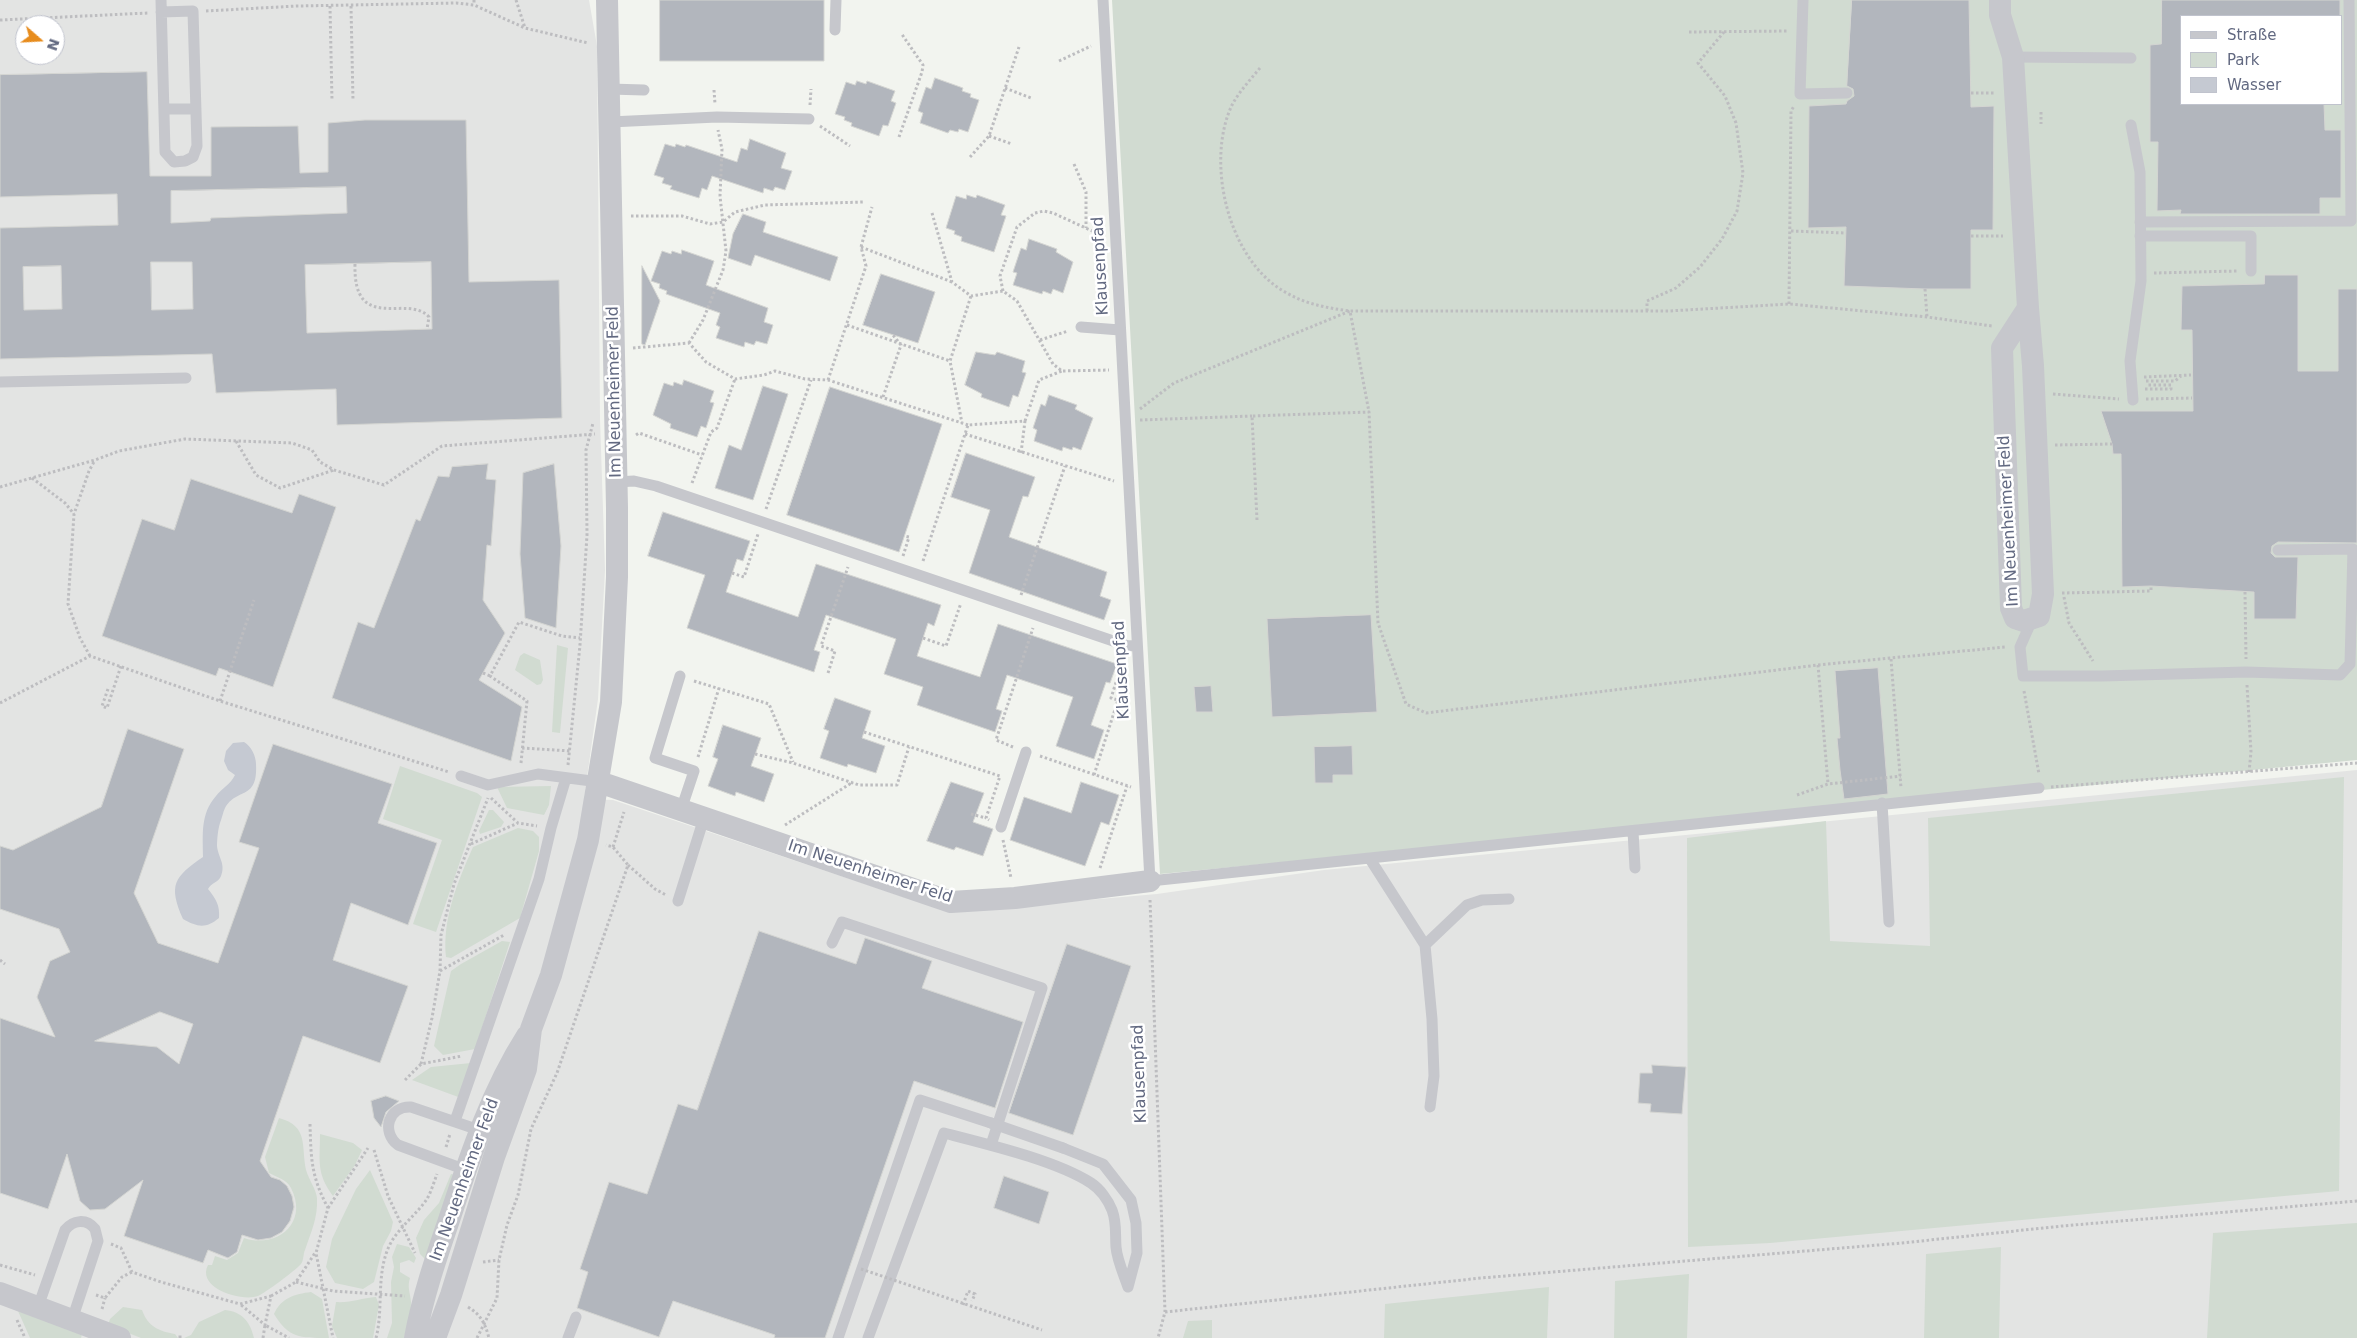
<!DOCTYPE html>
<html>
<head>
<meta charset="utf-8">
<style>
  body { margin:0 }
  #map { position:relative; width:2357px; height:1338px; overflow:hidden; background:#f2f4ef; font-family:"DejaVu Sans",sans-serif }
  canvas { display:block }
  .legend { position:absolute; left:2180px; top:15px; width:162px; height:90px; box-sizing:border-box; background:#fff; border:1px solid #c0c3cd; margin:0; padding:6px 9px; list-style:none; font-size:15px; color:#626981 }
  .legend li { display:flex; align-items:center; gap:10px; height:25px }
  .legend b { width:25px; border:1px solid #c0c3cd }
  .north { position:absolute; left:15px; top:15px; width:50px; height:50px; box-sizing:border-box; background:#fff; border:1px solid #c0c3cd; border-radius:50%; rotate:109deg; font-size:14px; font-weight:700; line-height:20px; text-align:center; color:#626981 }
  .north::after { content:''; display:block; margin:auto; width:18px; height:22px; background:#e78c1d; clip-path:polygon(50% 0,100% 100%,50% 72%,0 100%) }
</style>
</head>
<body>
<div id="map">
<canvas width="2357" height="1338"></canvas>
<ul class="legend">
<li><b style="height:6px;background:#c6c7cc"></b>Straße</li>
<li><b style="height:14px;background:#d1dbd1"></b>Park</li>
<li><b style="height:14px;background:#c5c9d2"></b>Wasser</li>
</ul>
<div class="north">N</div>
</div>
<script>
const ctx = document.querySelector('canvas').getContext('2d');
ctx.lineJoin = 'round';
function fill(path, color) { ctx.fillStyle = color; ctx.fill(path, 'evenodd'); }
function stroke(path, color, width, dash) { ctx.strokeStyle = color; ctx.lineWidth = width; ctx.lineCap = dash ? 'butt' : 'round'; ctx.setLineDash(dash || []); ctx.stroke(path); }
function drawText(font, color, halo, rows, align = 'center') {
  ctx.font = font + ' "DejaVu Sans",sans-serif'; ctx.lineWidth = 5; ctx.setLineDash([]); ctx.textBaseline = 'middle'; ctx.strokeStyle = halo; ctx.fillStyle = color; for (const [text, x, y, turn = 0] of rows) {
    ctx.save(); ctx.translate(x, y); ctx.rotate((+turn || 0) * Math.PI / 180); ctx.textAlign = isNaN(turn) ? turn : align; if (halo) ctx.strokeText(text, 0, 0); ctx.fillText(text, 0, 0); ctx.restore();
  }
}
const built = new Path2D(`
  M0 0H589L597 46 600 419 605 570 598 699 584 799 613 800 949 912 1157 894 1324 870 2357 770V1338H0ZM25 25H55V55H25Z`);
const green = new Path2D(`
  M1112 0H2357V760L1160 874ZM2181 16H2341V104H2181Z
  M557 645 568 648 560 733 552 732Z
  M524 653 540 660 543 680 541 684 537 685 515 670 520 656Z
  M400 766 477 793 482 797 436 932 413 924 442 840 383 819Z
  M2344 777 2339 1191 1770 1243 1688 1247 1687 838 1826 821 1830 941 1930 946 1928 818Z
  M551 786 549 805 544 815 507 808 497 787Z
  M489 810H493L504 822 501 827 480 834 479 831Z
  M518 828 533 831 539 837V851L520 918 451 958 446 957C442 919 458 881 473 847Z
  M502 941 510 942 475 1049 443 1055 434 1046 451 971 461 964Z
  M471 1063 461 1098 412 1080 431 1067Z
  M279 1118C309 1126 301 1146 306 1170 309 1180 316 1189 317 1198 318 1218 311 1232 305 1250 303 1254 304 1260 301 1264 296 1270 265 1293 258 1296 241 1302 196 1288 208 1265H212L215 1256 227 1260 238 1253 244 1238C277 1249 309 1223 291 1188 287 1180 277 1177 269 1173L265 1157Z
  M320 1134 353 1143 362 1150 355 1165 333 1196C316 1173 320 1161 320 1134Z
  M370 1170 393 1222 391 1231 383 1246 374 1282 363 1289 335 1283 326 1267 332 1239 356 1189Z
  M451 1174 455 1175 426 1260 420 1254 416 1238 424 1220 439 1203Z
  M2357 1223V1338H2207L2213 1233Z
  M397 1244 409 1247 416 1258 414 1263 409 1260 400 1263V1272L410 1278C407 1287 410 1292 411 1302 411 1314 407 1326 404 1338H387L392 1323 391 1282 394 1267 392 1257Z
  M2001 1247 1999 1338H1924L1926 1254Z
  M1689 1274 1687 1338H1614L1615 1281Z
  M1549 1287 1547 1338H1384L1385 1304Z
  M311 1292 322 1299 329 1338C299 1338 289 1338 274 1314 281 1298 295 1294 311 1292Z
  M376 1297 379 1305 373 1338H337L332 1326 336 1302C351 1303 361 1298 376 1297Z
  M123 1307 142 1310C148 1327 159 1331 175 1334L178 1338H141L108 1325 110 1319Z
  M225 1310C242 1312 250 1321 254 1338H184L191 1335 199 1322Z
  M18 1311 82 1334 81 1338H30Z
  M1212 1320V1338H1183L1188 1321Z`);
const water = new Path2D(`
  M244 742C251 746 256 756 256 764 258 801 237 787 225 808 223 812 222 818 220 823 218 829 217 839 217 846 218 857 226 864 221 876 219 882 211 883 208 889 216 899 220 905 219 918 206 929 197 927 183 919 168 885 174 877 203 857 203 835 200 814 216 796 222 788 230 785 235 775L228 770 224 761 226 751 233 743Z`);
const building = new Path2D(`
  M660 0H824V61H660Z
  M1852 0H1969L1971 107 1994 106 1993 230H1971V289H1925L1844 286 1846 227 1808 228 1809 106 1846 104 1847 101 1854 96 1853 89 1847 86Z
  M2162 0H2340V16H2181V104H2324L2325 130H2341V198H2320V214H2180L2181 210 2157 211 2158 142H2150V45L2161 44Z
  M147 72 150 176H211V127L298 126 300 173 328 172V123L365 120H466L469 282 559 280 562 418 337 425 336 389 216 393 212 354 0 359V228L118 225 117 194 0 197V75ZM346 187 347 213 211 218 210 221 171 223V191ZM151 262H192L193 309 152 310ZM431 262 432 329 307 333 305 265ZM61 266 62 309 24 310 23 267Z
  M935 78 963 88 962 91 971 94 970 97 979 100 968 132 959 129 958 132 950 130 948 133 920 123 923 113 918 111 926 87 931 89Z
  M857 81 866 84 867 81 895 91 891 101 896 103 888 126 883 125 879 136 851 126 852 123 844 120 845 117 835 114 846 82 855 85Z
  M750 139 786 153 781 168 792 171 785 190 775 187 773 191 764 188 763 193 712 176 707 190 702 188 699 198 670 189 672 186 662 183 664 178 654 175 665 144 675 147 676 144 685 147 686 145 737 162 741 148 747 150Z
  M967 195 976 198 977 195 1005 205 1001 215 1006 216 994 252 961 241 962 237 954 234 955 231 946 228 956 196 966 199Z
  M743 214 766 222 763 232 838 257 830 281 755 255 751 266 728 258 733 234Z
  M1029 239 1057 249 1056 252 1073 262 1063 293 1053 289 1051 294 1043 291 1042 294 1013 285 1017 273 1013 272 1021 248 1026 250Z
  M682 250 714 261 706 285 768 308 764 322 773 325 767 344 756 341 754 345 745 342 744 347 716 338 720 327 716 325 720 313 666 294 667 291 659 288 660 284 651 281 662 251 671 254 672 251 681 254Z
  M642 266 660 301 645 345 642 344Z
  M881 274 935 292 918 343 863 325Z
  M2265 275H2298V371H2338V289H2357V543L2278 542 2272 546 2271 553 2275 557H2298L2296 619H2254V592L2151 586 2122 587 2121 454H2113L2112 444 2101 411H2193L2192 330H2181L2182 286 2264 284Z
  M976 352 995 355 997 352 1025 361 1022 372 1026 373 1018 397 1013 395 1009 407 981 397 982 394 965 385Z
  M684 380 714 391 710 402 714 403 706 428 701 426 697 437 670 428 671 424 653 415 664 383 673 386 674 382 682 385Z
  M763 386 788 394 753 500 715 488 729 445 741 450Z
  M830 387 942 424 899 552 787 515Z
  M1049 395 1077 405 1075 409 1093 418 1081 450 1073 447 1072 450 1063 447 1062 451 1034 441 1037 430 1033 428 1041 404 1045 406Z
  M966 453 1035 477 1028 497 1023 496 1009 537 1107 572 1100 596 1111 600 1104 620 969 573 990 510 951 497Z
  M488 464 486 479 496 480 491 546 487 545 483 600 505 633 479 680 522 707 511 761 332 698 358 622 374 628 416 519 420 521 438 476 449 477 452 467Z
  M554 464 561 546 556 628 525 618 520 554 523 473Z
  M191 479 292 513 299 494 336 507 273 687 219 668 216 676 102 636 142 519 174 530Z
  M663 512 750 541 743 561 737 559 726 592 798 617 816 564 941 605 934 626 928 623 917 656 980 677 998 624 1117 664 1110 683 1106 682 1091 725 1104 730 1094 759 1056 746 1073 697 1007 675 996 709 1002 711 995 732 917 705 923 687 884 674 896 639 826 615 814 650 820 652 814 672 687 628 705 575 648 556Z
  M1371 615 1377 712 1272 717 1267 619Z
  M1878 668 1888 794 1844 799 1840 770 1837 738H1840L1835 671Z
  M1211 686 1213 712H1196L1194 687Z
  M835 698 871 711 862 738 885 746 876 773 848 764 847 767 820 758 829 731 824 729Z
  M723 725 761 738 751 766 774 774 764 802 736 792 735 796 708 786 718 759 713 757Z
  M128 729 184 749 134 893 158 943 218 963 259 848 239 842 273 744 392 784 378 823 437 843 408 925 351 903 333 960 408 986 380 1063 303 1036 260 1161 271 1177 280 1180 287 1186 292 1196 294 1207 290 1221 282 1232 271 1238 258 1240 242 1235 237 1252 228 1258 208 1250 203 1263 124 1236 143 1180 105 1209 90 1210 80 1201 67 1154 48 1209 0 1193V1018L55 1037 37 997 50 961 70 952 59 929 0 909V846L13 850 101 807ZM160 1012 193 1024 179 1064 157 1047 95 1041Z
  M1352 746 1353 775H1333V783H1315L1314 747Z
  M951 782 984 793 973 822 993 829 983 856 956 847 954 850 927 841Z
  M1081 782 1119 795 1109 825 1101 822 1085 866 1010 840 1024 797 1071 813Z
  M759 931 856 964 865 938 932 961 922 988 1023 1022 995 1108 914 1081 825 1338H774L775 1335 673 1301 659 1337 577 1308 588 1272 580 1269 609 1182 647 1194 678 1104 697 1110Z
  M1067 944 1131 966 1073 1135 1009 1113Z
  M1652 1065 1686 1067 1682 1114 1650 1112 1651 1104 1638 1103 1640 1073H1652Z
  M386 1096 399 1101 386 1112 381 1127 374 1118 371 1101Z
  M1004 1176 1049 1192 1039 1224 994 1208Z`);
const path = new Path2D(`
  M474 0V5
  M516 0 525 28
  M330 6 332 101
  M351 6 353 101
  M206 11 297 6 456 3 474 5 525 28 588 43
  M0 20 148 13
  M1689 32 1789 31
  M1059 61 1091 46
  M1260 68C1250 80 1239 92 1232 105 1205 162 1228 260 1285 292 1305 304 1327 308 1350 311H1669L1789 304 1927 317 1992 326
  M1005 88 1031 98
  M714 90 715 104
  M1971 93H1995
  M810 105 811 89
  M2041 112V124
  M820 126 850 146
  M989 136 1012 144
  M899 137 922 72 923 65 901 33
  M970 157 989 136 1019 47
  M1074 164 1086 192V228
  M932 213 952 282 971 296 1003 291 1017 301 1053 364 1062 371 1109 370
  M631 216H682L710 224 723 222 735 212 765 205 863 202
  M1791 231 1846 233
  M1971 236H2003
  M861 247 952 282
  M355 264C353 335 408 293 429 317L427 329
  M2154 273 2237 271
  M1925 289 1927 317
  M1003 291 1000 276 1017 227 1035 213 1044 211 1053 213 1101 235
  M1789 304 1791 111 1794 106
  M1647 311V301L1676 288 1700 267 1722 239 1737 211 1743 173 1736 123 1725 96 1698 63 1724 32
  M847 325 950 361
  M1040 340 1068 331
  M689 343 703 320 723 270 726 251 720 196 722 149 718 130
  M633 348 689 343 706 362 735 379 764 375 775 371 805 379 828 380 962 423
  M2144 377 2191 375
  M828 380 866 266 861 247 872 207
  M2146 381H2175L2181 376
  M2145 389H2171V385H2146
  M2053 394 2119 399
  M883 397 901 345 893 335
  M2146 399 2192 398
  M1140 409 1174 383 1350 311 1369 412
  M1140 420 1252 416
  M1025 421 1039 380 1062 371
  M968 425 962 423 950 361 971 296
  M965 434 1114 481
  M636 435 639 433 702 455
  M236 441 256 475 280 488 334 470
  M2055 445 2112 444
  M32 478 65 503 74 514
  M692 483 711 432 717 428 735 379
  M0 487 95 460 119 451 185 439 292 443 312 450 320 462 334 470 384 485 442 446 595 434
  M766 509 811 380
  M1257 520 1252 416 1369 412 1378 623 1406 704 1426 713 1818 665 2005 647
  M903 556 909 537 904 536
  M923 561 968 425 1025 421 1021 453
  M732 573 744 577 758 534
  M2245 592 2246 659
  M2062 593 2151 591V586
  M1021 595 1065 466
  M2064 597 2069 623 2093 661
  M923 638 946 646 961 603
  M90 656 80 638 68 604 74 514 89 471 95 460
  M1891 659 1901 788
  M1818 665 1828 784
  M483 673 490 676
  M828 673 835 651 821 646 848 567
  M694 681 769 704 793 762
  M2247 685 2251 752 2249 772
  M108 689 102 706 107 708 121 666
  M2024 691 2039 774
  M220 701 254 600
  M0 703 90 656 220 701 449 772
  M864 732 1000 776 986 818 989 820
  M1013 747 996 740 1033 628
  M522 748 571 751
  M755 754 793 763 859 785H897L909 747
  M1040 756 1131 787
  M698 757 719 688
  M521 763 527 701 490 676 519 622 562 636 580 638
  M568 765 580 645 587 535 586 450 593 423
  M1094 775 1118 700 1111 698 1122 664
  M2051 787 2357 763
  M1797 795 1828 784 1901 776
  M491 798 518 823 537 826
  M971 814 986 818
  M785 825 853 782
  M1003 840 1011 878
  M471 844 518 823
  M613 847 624 812
  M628 865 655 889 666 895
  M1100 868 1127 786
  M1150 900 1165 1312 1158 1338
  M0 960 5 964
  M440 971 504 935
  M421 1064 432 1018 440 971 441 935 454 884 488 798
  M405 1080 421 1064 462 1056
  M310 1124C311 1159 311 1176 328 1208L316 1253 333 1338
  M446 1147 450 1134
  M374 1150 388 1196 415 1253
  M328 1208 368 1148
  M111 1244 121 1248 132 1272 161 1282 240 1304 271 1296 265 1325 240 1304
  M483 1262 499 1260
  M0 1265 35 1275
  M296 1282 333 1291 405 1296
  M96 1295 105 1298 122 1277 132 1272
  M271 1296 296 1282 315 1253
  M963 1305 968 1291 975 1294 972 1301
  M468 1307C481 1315 485 1323 489 1338
  M102 1309 105 1298
  M1165 1312 1481 1278 1902 1243 2062 1226 2357 1201
  M17 1320 25 1338
  M180 1338V1333
  M263 1338 265 1325 289 1338
  M376 1338C383 1311 377 1281 386 1254 393 1231 414 1218 427 1199 431 1192 434 1182 437 1174
  M477 1338 497 1298 499 1260 507 1225 518 1195 531 1129 557 1073 628 865 613 847 606 845`);
const lane = new Path2D(`
  M161 0 165 152 174 162 185 161 193 157 197 146 193 11 161 12
  M1103 0 1150 881 2039 788
  M1803 0 1800 94 1847 93
  M835 30 836 0
  M2013 57 2131 58
  M609 89 644 90
  M165 109H196
  M610 122 717 117 809 119
  M2131 125 2140 172 2141 281 2130 361 2133 400
  M2140 222 2351 221 2349 0
  M2140 236H2251V271
  M1081 327 1120 330
  M0 382 186 378
  M617 482 634 481 656 486 1128 646 1137 645
  M2032 620 2020 647 2023 676H2102L2246 672 2340 675 2350 664 2353 549 2278 550
  M680 676 655 758 694 771 681 810
  M461 776 488 785 538 774 599 782
  M1882 803 1889 922
  M1001 827 1026 752
  M1633 831 1635 868
  M1370 859 1425 945 1432 1019 1434 1076 1430 1107
  M678 901 704 818
  M832 943 842 922 1042 988 991 1145
  M1425 945 1467 905 1482 900 1509 899
  M455 1121 539 879 551 828 566 778
  M1063 1148 1103 1164 1131 1200 1136 1223 1137 1253 1128 1287
  M466 1170 398 1145C381 1132 388 1106 411 1107L482 1131
  M38 1307 65 1230C73 1220 86 1218 95 1229L98 1241 72 1320
  M568 1338 576 1317
  M838 1338 920 1100 991 1123
  M868 1338 944 1133C986 1144 1055 1160 1091 1183 1100 1189 1108 1200 1112 1210 1117 1223 1115 1234 1116 1247 1117 1260 1124 1275 1128 1287`);
const street = new Path2D(`
  M2000 0V15L2013 57 2028 308
  M2028 308 2033 366 2043 594 2039 616 2024 621 2015 618 2011 608 2002 348Z
  M599 782 951 902 1015 898 1150 881
  M0 1293 120 1338
  M415 1338C423 1295 437 1255 451 1214 471 1153 492 1091 527 1036
  M435 1338 451 1295 494 1157 526 1069 531 1029 551 975 588 840 611 702 617 577V508L607 0`);
const pathBridge = new Path2D(`
  M861 1269 1042 1330`);
const laneBridge = new Path2D(`
  M991 1123 1063 1148`);
const streetNames = [
  ["Klausenpfad",1101,266,-93],
  ["Im Neuenheimer Feld",615,392,-91],
  ["Im Neuenheimer Feld",2009,521,-93],
  ["Klausenpfad",1122,670,-93],
  ["Im Neuenheimer Feld",870,872,18],
  ["Klausenpfad",1140,1074,-92],
  ["Im Neuenheimer Feld",465,1180,-70]
];
fill(built, '#e3e4e3');
fill(green, '#d1dbd1');
fill(water, '#c5c9d2');
fill(building, '#b2b6bd');
stroke(building, '#d4d5d2', 1);
stroke(path, '#bdbdc0', 3, [2.5, 2.5]);
stroke(lane, '#c6c7cc', 11);
stroke(street, '#c6c7cc', 22);
stroke(pathBridge, '#bdbdc0', 3, [2.5, 2.5]);
stroke(laneBridge, '#c6c7cc', 11);
drawText('16px', '#626981', '#fff', streetNames);
</script>
</body>
</html>
